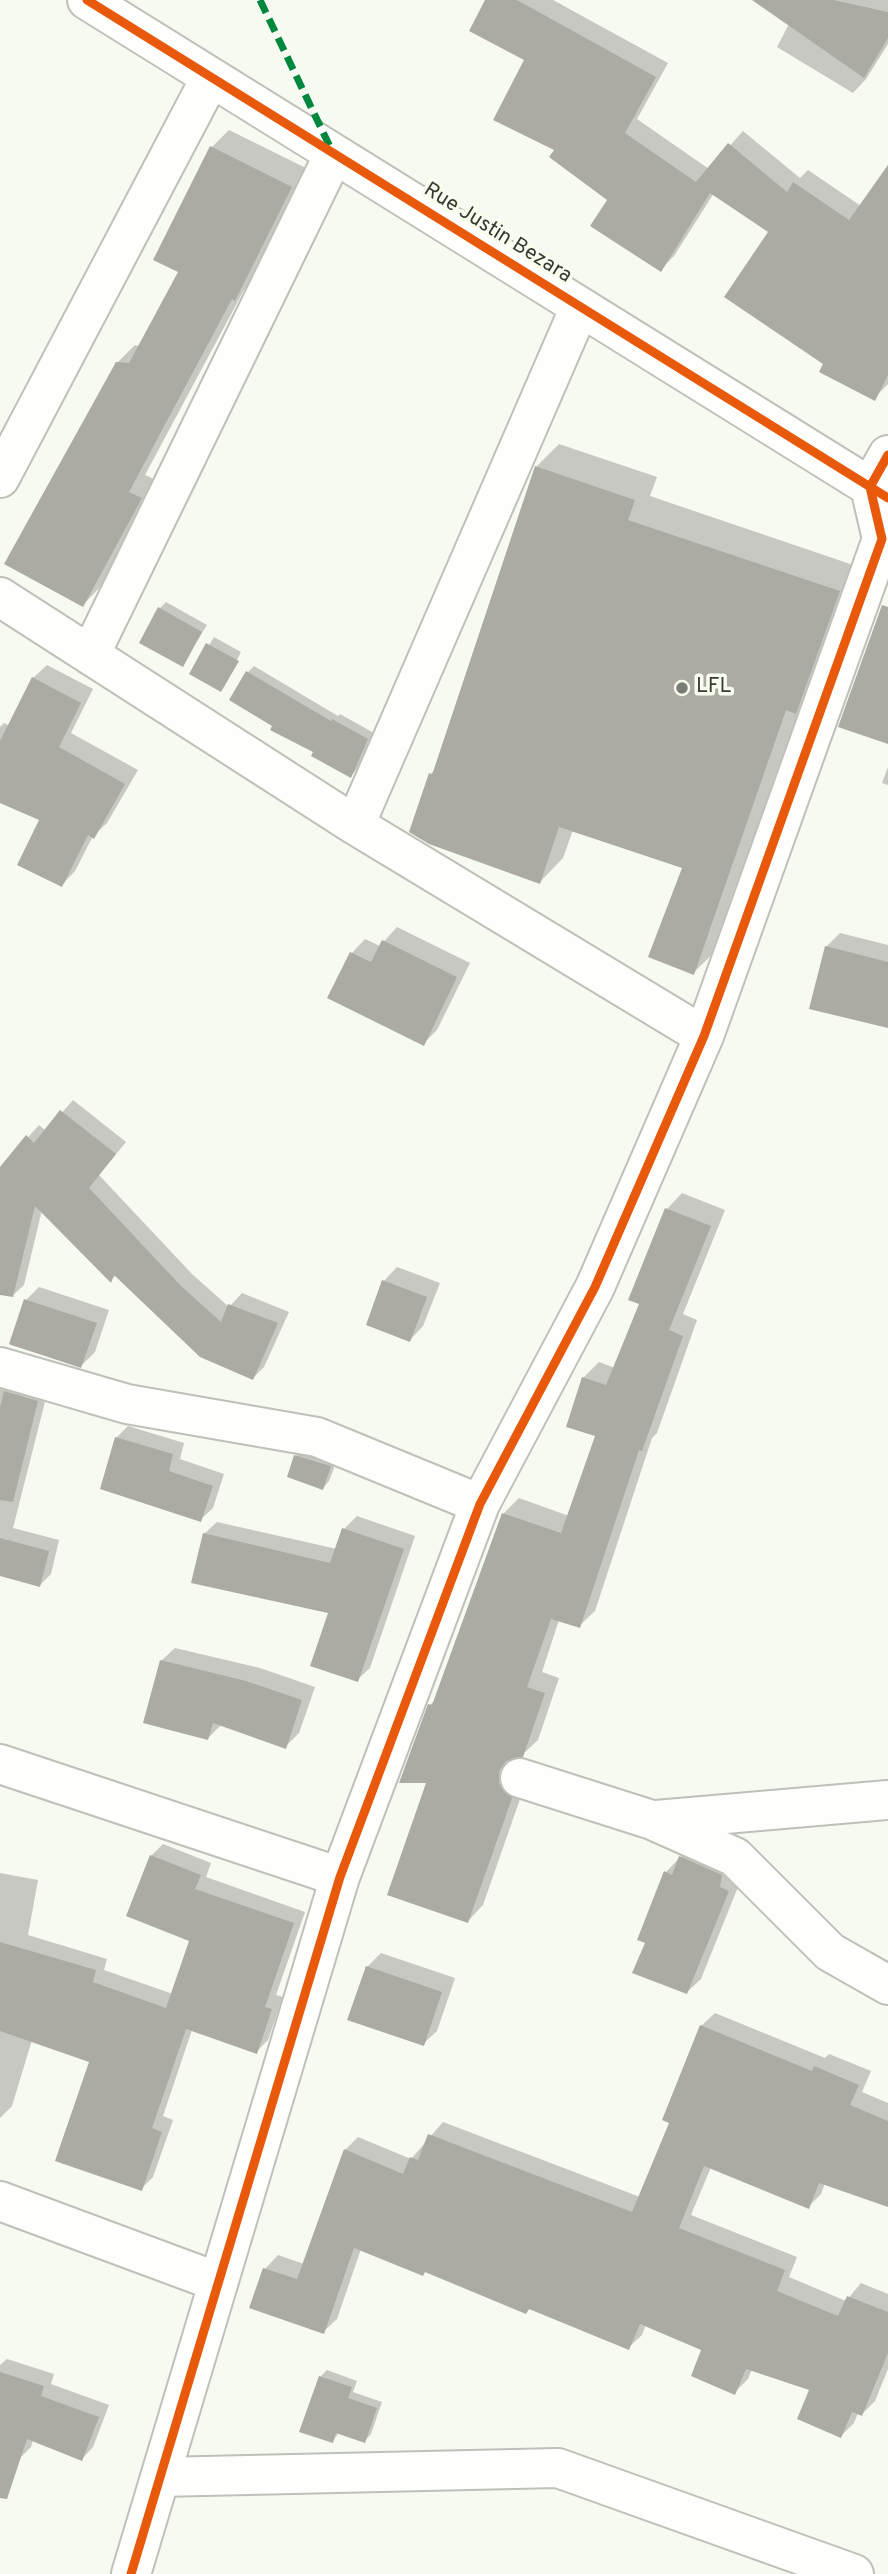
<!DOCTYPE html>
<html>
<head>
<meta charset="utf-8">
<style>
  body { margin:0 }
  canvas { display:block; background:#f7faf1 }
</style>
</head>
<body>
<canvas width="888" height="2574"></canvas>
<script>
const ctx = document.querySelector('canvas').getContext('2d');
ctx.lineJoin = 'round';
function fill(path, color) { ctx.fillStyle = color; ctx.fill(path, 'evenodd'); }
function stroke(path, color, width, dash) { ctx.strokeStyle = color; ctx.lineWidth = width; ctx.lineCap = dash ? 'butt' : 'round'; ctx.setLineDash(dash || []); ctx.stroke(path); }
function drawText(font, color, halo, rows, align = 'center') {
  ctx.font = font + ' Overpass,sans-serif'; ctx.lineWidth = 7; ctx.setLineDash([]); ctx.textBaseline = 'middle'; ctx.strokeStyle = halo; ctx.fillStyle = color; for (const [text, x, y, turn = 0] of rows) {
    ctx.save(); ctx.translate(x, y); ctx.rotate((+turn || 0) * Math.PI / 180); ctx.textAlign = isNaN(turn) ? turn : align; if (halo) ctx.strokeText(text, 0, 0); ctx.fillText(text, 0, 0); ctx.restore();
  }
}
const shadow = new Path2D(`
  M487 0H553L668 63 637 119 709 169 743 131 800 178 808 170 861 206 888 165V384L874 398 826 363 771 232 714 193 674 256 661 269 609 200 556 149 526 59Z
  M755 0H888V44L866 79 853 93 777 47 789 24Z
  M229 130 308 169 252 281 244 290 145 475 158 481 100 587 83 605 117 363 135 345 140 346 181 272 212 147Z
  M559 444 657 477 650 496 862 568 819 689 801 706 717 950 693 973 684 867 573 830 563 858 540 882 430 774 436 769 536 467Z
  M166 602 207 625 182 665 160 608Z
  M214 637 241 652 221 690 192 673Z
  M47 665 93 689 71 733 138 770 107 823 93 836 75 871 62 885 41 819 0 801V727L4 723 10 726 33 678Z
  M254 666 338 716 340 714 374 733 357 769 351 776 275 726 247 673Z
  M888 767V785L882 783Z
  M397 927 470 963 437 1030 423 1044 330 997 352 953 365 939 380 946Z
  M840 933 888 945V1026L826 947Z
  M73 1100 126 1142 99 1175 192 1274 229 1307 242 1293 289 1312 264 1367 253 1378 116 1275 111 1280 42 1210 24 1285 12 1296 0 1293V1169L39 1125 46 1131Z
  M682 1193 725 1210 683 1314 697 1320 657 1433 652 1438 595 1611 579 1626 559 1620 542 1672 559 1678 538 1740 522 1755 514 1758V1768L526 1782 483 1905 468 1921 428 1781 430 1705 437 1698 503 1514 519 1498 569 1516 597 1435 583 1378 599 1362 615 1368 642 1303 630 1299 667 1209Z
  M397 1267 440 1283 423 1326 410 1340 384 1281Z
  M39 1287 109 1310 95 1352 81 1366 10 1345 26 1300Z
  M0 1380 48 1390 13 1528 59 1540 51 1574 40 1585 0 1574Z
  M128 1426 184 1443 180 1459 224 1474 213 1508 200 1520 116 1438Z
  M302 1450 337 1460 329 1481 323 1488 296 1456Z
  M357 1516 415 1536 370 1668 357 1680 331 1612 204 1534 217 1522 337 1549 344 1529Z
  M175 1648 260 1668 315 1687 299 1733 285 1747 221 1725 208 1738 161 1661Z
  M694 1843 742 1877 701 1979 687 1992 647 1943 666 1872Z
  M163 1844 211 1863 206 1877 305 1912 276 1995 283 1997 268 2040 256 2052 192 2030 163 2116 173 2120 153 2177 141 2189 91 2061 32 2040 12 2106 0 2118V1873L38 1880 28 1935 107 1959 104 1970 173 1994 191 1940 151 1856Z
  M381 1953 455 1978 437 2031 423 2044 367 1967Z
  M715 2013 825 2058 829 2054 871 2071 862 2092 888 2103V2205L825 2183 821 2194 808 2207 711 2167 691 2215 797 2257 789 2277 846 2301 861 2283 888 2294V2369L875 2401 862 2414 858 2413 854 2423 841 2436 812 2389 752 2369 748 2379 735 2392 704 2349 646 2324 642 2335 628 2348 530 2308 526 2312 426 2271 361 2249 337 2319 323 2332 252 2307 265 2269 278 2255 304 2264 345 2150 358 2137 411 2159 443 2122 640 2197 672 2122 701 2026Z
  M7 2359 54 2374 51 2384 109 2405 93 2447 82 2459 33 2440 31 2447 19 2459 0 2453V2365Z
  M327 2370 357 2381 353 2392 382 2402 371 2434 365 2441 340 2432 332 2441 320 2377Z`);
const building = new Path2D(`
  M485 0H517L656 77 625 133 696 182 728 143 787 192 793 182 849 220 888 165V375L875 401 819 372 823 364 724 297 768 232 710 193 661 272 590 226 607 200 549 157 554 150 493 120 524 60 469 31Z
  M752 0H833L888 12V38L864 78Z
  M210 146 292 187 235 301 232 299 129 492 142 498 83 607 4 564 116 362 129 363 178 272 153 260Z
  M535 466 635 500 628 520 840 591 796 714 786 710 694 975 648 957 682 868 559 827 540 884 429 844 409 832 429 773 432 775Z
  M882 605 888 607V744L838 727Z
  M158 607 202 632 183 667 139 643Z
  M206 643 239 661 221 692 189 674Z
  M246 671 331 721 332 719 368 739 351 778 311 756 313 752 270 730 272 726 229 700Z
  M32 677 81 703 59 747 125 784 94 839 88 835 62 887 17 865 39 820 0 803V741Z
  M382 940 457 977 424 1046 327 998 350 952 371 962Z
  M825 946 888 962V1028L809 1009Z
  M60 1110 116 1154 89 1188 181 1286 221 1322 228 1304 278 1323 253 1380 200 1357 114 1275 111 1283 35 1206 13 1297 0 1295V1167L26 1135 34 1143Z
  M665 1208 711 1226 669 1330 683 1336 642 1451 639 1450 580 1628 551 1619 527 1687 545 1693 523 1757 506 1761 499 1771V1783L512 1798 468 1923 387 1895 426 1783H399L428 1704 432 1705 502 1513 561 1533 595 1436 566 1427 582 1377 606 1385 639 1304 628 1300Z
  M382 1280 427 1297 410 1342 366 1325Z
  M24 1299 97 1323 81 1368 9 1344Z
  M4 1391 38 1401 13 1502 0 1500V1408Z
  M115 1437 173 1454 169 1471 213 1486 201 1522 100 1489Z
  M294 1455 331 1466 323 1490 287 1477Z
  M342 1528 404 1549 358 1682 310 1666 328 1613 191 1583 203 1533 330 1563Z
  M0 1538 49 1551 40 1587 0 1576Z
  M160 1660 246 1681 302 1700 286 1749 213 1723 208 1740 143 1723Z
  M150 1855 201 1875 195 1889 294 1923 265 2007 272 2009 257 2054 186 2029 152 2128 162 2132 142 2191 55 2161 89 2062 0 2031V1942L96 1970 93 1982 166 2008 189 1941 126 1916Z
  M679 1856 722 1875 720 1887 729 1891 687 1994 632 1973 645 1943 637 1940 664 1871 672 1875Z
  M366 1966 442 1992 424 2046 347 2020Z
  M700 2025 812 2071 814 2066 859 2085 850 2105 888 2121V2207L819 2183 809 2209 704 2166 679 2228 785 2270 777 2291 838 2316 847 2296 888 2312V2353L862 2416 852 2412 841 2438 797 2419 809 2390 746 2369 735 2395 691 2376 701 2350 640 2324 629 2350 529 2309 526 2314 425 2272 423 2276 354 2248 324 2334 249 2308 263 2268 297 2279 344 2149 403 2174 410 2157 418 2160 428 2134 632 2212 669 2123 662 2120Z
  M0 2372 44 2386 41 2396 99 2417 82 2461 27 2439 7 2499 0 2498Z
  M319 2376 352 2387 348 2398 377 2408 365 2443 336 2433 333 2443 299 2432Z`);
const minor = new Path2D(`
  M87 0 888 498
  M0 478 211 77
  M0 597 355 825 704 1036
  M90 655 334 154
  M355 825 580 307
  M0 1367 127 1404 317 1437 480 1504
  M0 1764 340 1877
  M520 1778 652 1820 735 1857 830 1952 888 1985
  M656 1820 888 1800
  M0 2201 218 2282
  M160 2477 558 2468 854 2574
  M131 2574 340 1877 480 1504 595 1287 704 1036 882 539 870 487 888 455`);
const quiet = new Path2D(`
  M260 0 332 151`);
const cycleway = new Path2D(`
  M87 0 888 498
  M131 2574 340 1877 480 1504 595 1287 704 1036 882 539 870 487 888 455`);
const markers = [
  [682,688,7,"#7a7d76"]
];
const streetNames = [
  ["Rue Justin Bezara",497,234,32]
];
const poiNames = [
  ["LFL",696,688]
];
fill(shadow, '#0003');
fill(building, '#ababa4');
stroke(minor, '#bec1b9', 42);
stroke(minor, '#fefefd', 38);
stroke(quiet, '#00873e', 7, [14, 7]);
stroke(cycleway, '#e8590c', 9);
for (const [x, y, r, color] of markers) { const dot = new Path2D(); dot.arc(x, y, r, 0, 2 * Math.PI); ctx.fillStyle = color; ctx.fill(dot); stroke(dot, '#f8feed', 2.5); }
drawText('21px', '#373a33', '#f8feed', streetNames);
drawText('21px', '#373a33', '#f8feed', poiNames, 'left');
</script>
</body>
</html>
